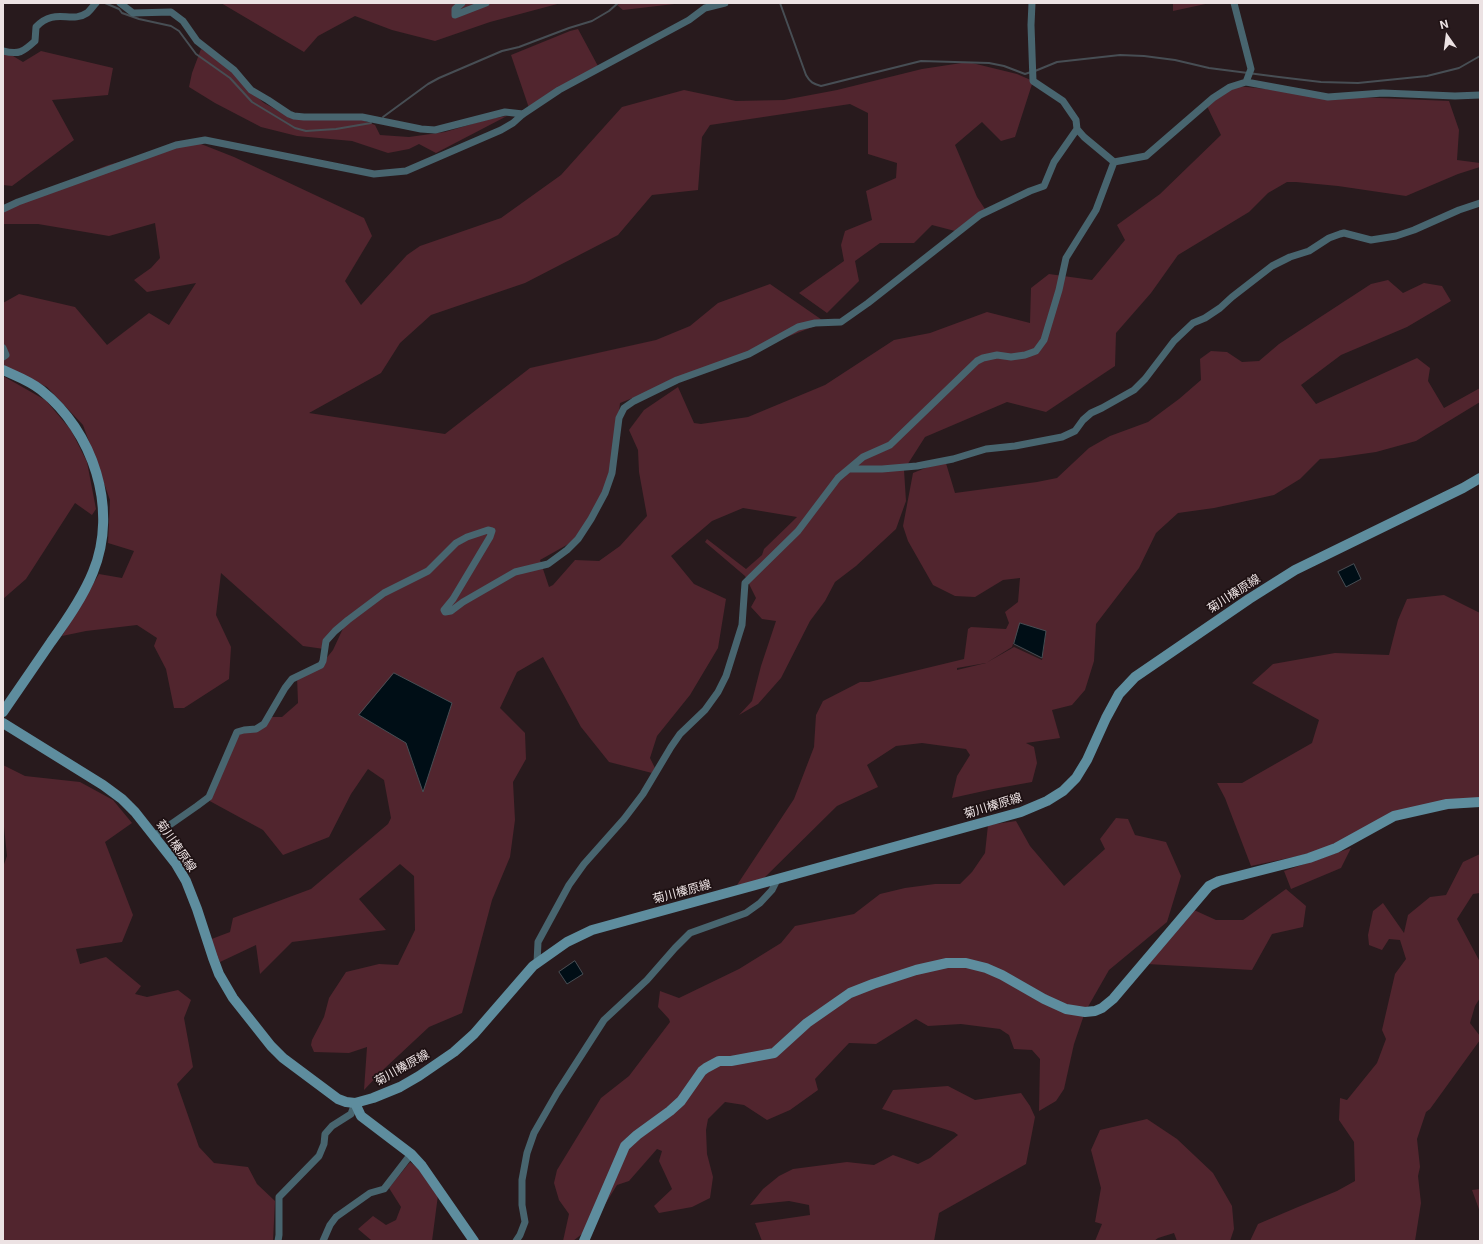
<!DOCTYPE html>
<html>
<head>
<meta charset="utf-8">
<style>
  body { margin:0 }
  #map { position:relative; width:1483px; height:1244px; overflow:hidden; background:#281a1d; font-family:Inter,sans-serif }
  canvas { display:block }
  .frame { position:absolute; inset:0; border:4px solid #ece2e3; pointer-events:none }
  .north { position:absolute; left:1427px; top:16px; width:40px; height:40px; -webkit-text-stroke:3px #1e1113; paint-order:stroke; rotate:346deg; font-size:11px; font-weight:700; line-height:16px; text-align:center; color:#ece2e3 }
  .north::after { content:''; display:block; margin:auto; width:14px; height:18px; background:#ece2e3; clip-path:polygon(50% 0,100% 100%,50% 72%,0 100%) }
</style>
</head>
<body>
<div id="map">
<canvas width="1483" height="1244"></canvas>
<div class="frame"></div>
<div class="north">N</div>
</div>
<script>
const ctx = document.querySelector('canvas').getContext('2d');
ctx.lineJoin = 'round';
function fill(path, color) { ctx.fillStyle = color; ctx.fill(path, 'evenodd'); }
function stroke(path, color, width, dash) { ctx.strokeStyle = color; ctx.lineWidth = width; ctx.lineCap = dash ? 'butt' : 'round'; ctx.setLineDash(dash || []); ctx.stroke(path); }
function drawText(font, color, halo, rows, align = 'center') {
  ctx.font = font + ' Inter,"Noto Sans JP",sans-serif'; ctx.lineWidth = 3.5; ctx.setLineDash([]); ctx.textBaseline = 'middle'; ctx.strokeStyle = halo; ctx.fillStyle = color; for (const [text, x, y, turn = 0] of rows) {
    ctx.save(); ctx.translate(x, y); ctx.rotate((+turn || 0) * Math.PI / 180); ctx.textAlign = isNaN(turn) ? turn : align; if (halo) ctx.strokeText(text, 0, 0); ctx.fillText(text, 0, 0); ctx.restore();
  }
}
const green = new Path2D(`
  M221 3H561L490 22 435 41 392 30 355 16 318 36 304 52Z
  M621 3H683L623 10 617 5Z
  M1173 3H1210L1173 11Z
  M578 29 599 68 529 108 511 55 570 31Z
  M201 49 228 65 247 88 264 103 290 117 352 116 375 125 380 135 409 137 445 132 489 119 507 116 436 153 419 144 409 149 388 153 352 141 297 136 261 127 215 103 189 87 192 73Z
  M3 50 23 62 41 51 113 68 108 95 52 100 74 140 12 186 3 185Z
  M968 62 1017 74 1033 81 1015 137 1001 141 982 122 955 145 977 197 985 209 955 231 932 225 914 243H880L855 261 859 281 827 313 799 293 844 261 841 245 845 231 872 220 866 191 896 178 897 163 868 154V113L850 104 710 125 702 137 698 190 652 195 618 235 525 283 431 315 400 343 381 373 309 413 445 434 530 368 656 340 690 326 718 303 770 284 825 322 620 403 613 470 597 509 572 542 540 560 549 587 553 585 575 560 599 561 620 546 647 516 639 472 638 450 629 430 644 410 678 387 694 423 701 424 748 417 825 385 894 340 930 333 987 312 1030 323 1031 288 1049 274 1092 280 1125 240 1117 225 1160 194 1221 135 1205 102 1237 86 1334 96 1449 101 1459 130 1457 160 1480 163V167L1458 174 1406 196 1338 186 1296 182H1287L1268 193 1249 212 1178 255 1151 293 1116 333 1115 366 1046 412 1007 402 925 437 904 470 906 501 896 529 856 566 835 582 825 601 810 621 781 678 758 704 739 715 752 701 761 666 776 621 762 619 751 607 756 598 745 576 705 542 707 539 746 569 762 555 764 549 797 517 743 508 712 521 671 556 694 584 726 599 718 648 690 695 657 736 650 758 655 768 652 773 609 762 581 727 543 657 517 672 500 708 525 733 526 759 513 782 515 820 510 857 492 900 462 1013 429 1027 385 1068 364 1090 367 1047 349 1053 314 1052 311 1045 312 1040 324 1017 329 998 346 972 379 964 398 965 415 930 414 876 400 864 359 899 386 930 292 942 260 974 256 945 220 962 209 940 230 932 233 918 311 889 388 824 391 818 384 780 368 769 351 794 329 837 283 855 263 830 206 799 237 732 256 729 265 717H282L298 703 297 676 321 665 333 650 346 622 324 649 303 646 221 573 216 615 231 647 229 679 184 708H174L166 669 154 646 157 638 137 625 86 631 62 636 99 574 122 578 134 551 108 543 110 500 83 425 47 387 3 366V303L19 294 75 307 107 345 149 313 169 325 196 283 147 292 134 280 151 268 160 258 155 223 109 236 38 224H3V210L32 196 108 165 196 142 234 157 364 218 372 236 345 281 361 305 407 255 420 246 501 218 561 175 622 107 684 90 736 101 784 100 837 90 922 69Z
  M1388 280 1403 293 1424 283 1442 286 1451 301 1407 327 1341 355 1301 385 1316 404 1417 358 1430 368 1428 381 1444 408 1480 388V402L1416 441 1376 452 1334 458 1320 459 1300 479 1274 495 1214 508 1178 513 1156 533 1139 568 1096 624 1094 661 1085 690 1072 705 1052 710 1060 738 1026 743 1034 747 1037 763 1032 782 993 789 952 798 957 776 970 755 966 749 922 743 896 746 867 765 878 787 837 806 761 881 737 885 794 799 814 747 816 715 823 701 860 682H869L964 659 968 629 971 627 1006 629 1009 623 1005 612 1018 602 1020 578 1003 580 975 597 955 596 933 585 908 541 903 526 913 473 945 460 955 493 1037 482 1057 478 1089 448 1110 436 1148 422 1179 399 1201 380 1200 359 1211 351 1227 352 1242 362 1259 361 1279 344 1371 284ZM1020 623 1046 632 1042 660 1014 647 986 663 957 670V668L986 663 1012 647Z
  M3 376 47 401 48 403 71 430 87 462 96 509 92 515 75 503 26 579 3 599Z
  M1444 595 1480 613V806L1390 815 1336 848 1251 866 1225 798 1217 783H1242L1312 743 1319 720 1252 683 1273 664 1335 653 1389 655 1398 620 1407 599Z
  M3 765 25 776 80 782 113 800 132 823 105 842 133 915 122 942 76 949 80 964 106 957 141 986 135 994 147 997 178 990 191 1000 184 1018 193 1067 177 1084 199 1147 214 1163 248 1167 257 1184 275 1201 273 1241H3V867L7 856 4 827 3 856Z
  M1116 818 1128 819 1135 835 1166 842 1181 876 1167 922 1109 970 1085 1012 1074 1044 1064 1089 1056 1101 1039 1111 1040 1059 1032 1050 1014 1049 1009 1035 1000 1029 961 1024 928 1026 916 1019 876 1044 849 1043 815 1079 818 1090 790 1110 767 1120 744 1105 725 1102 708 1119 706 1130 707 1154 713 1177 710 1198 692 1207 659 1213 654 1206 672 1189 659 1161 662 1151 657 1149 629 1181 617 1185 591 1227 573 1241H563L569 1214 559 1200 554 1183 557 1170 601 1098 629 1076 670 1022 669 1019 658 1007 660 991 679 998 739 969 781 943 795 926 854 914 880 894 905 888 935 884H960L972 872 985 853 988 825 1016 821 1030 846 1064 886 1105 849 1100 839Z
  M1351 848 1341 868 1291 889 1284 871Z
  M1480 854V893L1473 894 1457 919 1480 962V998L1475 1006 1470 1023 1480 1036V1040L1430 1109 1426 1112 1417 1139 1420 1167 1418 1176 1421 1203 1415 1241H1250L1258 1224 1298 1207 1337 1191 1355 1181 1354 1142 1339 1120 1340 1098 1347 1100 1377 1063 1386 1039 1382 1030 1395 974 1406 959 1400 940 1389 939 1382 950 1369 945 1368 935 1373 911 1383 903 1404 933 1408 915 1430 897 1446 895 1463 862Z
  M1286 889 1306 906 1303 927 1272 934 1252 970 1147 964 1194 910 1216 920H1243Z
  M948 1086 975 1100 1021 1093 1030 1106 1035 1117 1026 1164 939 1213 934 1241H762L755 1223 810 1215 809 1205 789 1201 750 1205 763 1189 779 1176 793 1169 847 1162 874 1165 893 1155 918 1164 930 1158 958 1135 954 1132 882 1109 893 1090Z
  M1147 1119 1177 1139 1213 1173 1232 1206 1234 1229 1230 1241H1177L1174 1233 1158 1238 1154 1241H1095L1102 1224 1095 1222 1101 1188 1091 1150 1100 1130Z
  M410 1162 421 1170 438 1195 432 1241H371V1240L358 1229 373 1216 386 1225 396 1220 401 1207 389 1188Z
  M1480 1189V1212L1472 1190Z`);
const water = new Path2D(`
  M1354 564 1361 579 1346 587 1338 572Z
  M1020 623 1046 631 1042 658 1014 644Z
  M394 673 452 703 423 792 406 743 359 715Z
  M575 961 583 974 567 984 559 972Z`);
const stream = new Path2D(`
  M105 3 119 9 122 13 139 19 171 26 179 31 196 54 230 78 252 102 295 128 306 131 336 129 371 123
  M780 3 806 75C810 82 813 84 821 86L921 61 989 63 1004 66 1025 74 1031 72
  M1035 71 1057 62 1120 55 1144 56 1175 60 1209 68 1279 77 1321 82 1358 83 1427 76 1459 68 1480 56
  M383 117 428 84 439 78 502 51 519 47 569 28 592 21 609 11 618 3`);
const street = new Path2D(`
  M120 3 133 13 171 12 183 21 197 41 234 70 251 90 268 100 289 114 294 116 304 117H362L421 129 435 130 505 112 523 114
  M462 3 455 9V15L486 3
  M1032 3 1031 25 1033 81 1063 101 1076 120 1077 129 1084 137 1114 162 1146 156 1213 98 1230 87 1246 82 1328 97 1383 93 1455 96 1480 95
  M1234 3 1251 69 1246 82
  M3 51C19 55 23 52 35 41L36 27C55 7 71 24 87 13 90 11 93 6 96 3
  M3 209 18 202 176 145 205 140 374 174 406 171 501 130 513 123 523 114 559 90 689 20 705 8 725 3
  M3 348 6 355 3 357
  M849 469H882L917 466 953 459 986 449 1015 446 1062 437 1075 431 1083 420 1091 413 1102 408 1134 390 1145 379 1174 341 1193 323 1205 318 1220 308 1232 297 1272 266 1290 257 1309 251 1329 238 1340 234 1344 233 1371 240 1396 236 1414 230 1459 210 1480 203
  M154 836 197 806 209 797 237 732 244 730 256 729 264 724 285 688 292 679 321 665 323 661 326 641 335 631 348 620 384 593 428 571 456 543 467 537 488 530 492 531 490 537 453 599 444 610 445 612 451 611 463 602 515 572 548 564 567 550 578 539 591 519 605 493 612 473 619 418 624 408 634 401 677 380 749 354 798 327 815 323 841 322 868 303 980 215 1030 191 1044 186 1054 162 1077 129
  M537 963 538 942 569 885 584 864 624 819 643 794 671 747 680 734 705 710 718 692 726 676 742 625 745 583 798 531 838 478 863 457 890 445 977 361 983 358 997 355 1011 357 1025 355 1036 351 1044 340 1059 290 1066 258 1096 210 1114 162
  M278 1241 279 1235V1197L319 1156 324 1144 325 1134 332 1126 351 1114 355 1103
  M323 1241 330 1225 336 1217 370 1193 384 1189 411 1154
  M516 1241 520 1235 525 1222 522 1205V1180L527 1153 534 1133 557 1093 604 1020 647 980 675 948 690 933 746 913 760 903 772 890 777 880`);
const secondary = new Path2D(`
  M3 370C16 376 30 381 41 390 93 431 119 509 93 572 83 597 67 620 51 642 35 665 19 689 3 712
  M3 723 103 785 122 799 135 812 176 864 186 881 197 909 213 958 219 974 233 998 271 1046 283 1058 338 1099 346 1102 355 1103 373 1098 400 1087 419 1076 454 1052 474 1034 533 966 567 942 592 930 1021 812 1047 801 1063 791 1076 778 1087 760 1106 718 1119 694 1135 677 1249 599 1295 570 1463 488 1480 478
  M355 1103 361 1116 411 1154 422 1166 474 1241
  M584 1241 625 1146 637 1135 670 1111 681 1101 702 1071 706 1068 719 1061H731L774 1053 807 1023 850 993 873 984 916 970 947 963H966L986 968 1002 975 1044 999 1066 1009 1085 1012 1095 1011 1102 1008 1113 999 1209 886 1219 881 1309 858 1336 848 1394 816 1447 804 1480 802`);
const streetNames = [
  ["菊川榛原線",1234,594,-33],
  ["菊川榛原線",993,806,-17],
  ["菊川榛原線",176,846,55],
  ["菊川榛原線",682,892,-15],
  ["菊川榛原線",402,1068,-29]
];
fill(green, '#51252e');
fill(water, '#000e16');
stroke(water, '#474e54', 1);
stroke(stream, '#474e54', 2);
stroke(street, '#48656f', 7);
stroke(secondary, '#5e8d9e', 10);
drawText('12px', '#ece2e3', '#1e1113', streetNames);
</script>
</body>
</html>
